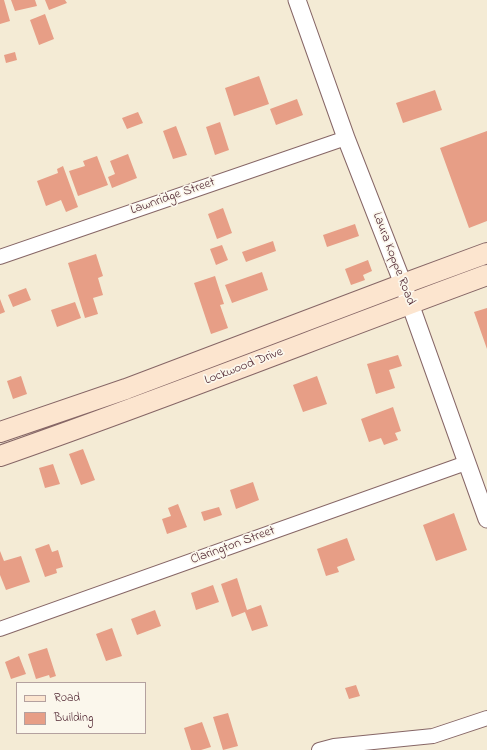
<!DOCTYPE html>
<html>
<head>
<meta charset="utf-8">
<style>
  body { margin:0 }
  #map { position:relative; width:487px; height:750px; overflow:hidden; background:#f4ebd5; font-family:"Indie Flower",sans-serif }
  canvas { display:block }
  .legend { position:absolute; left:16px; top:682px; width:130px; height:52px; box-sizing:border-box; background:#fbf7ec; border:1px solid #b4a19f; margin:0; padding:5px 7px; list-style:none; font-size:12px; color:#4a1f2b }
  .legend li { display:flex; align-items:center; gap:8px; height:20px }
  .legend b { width:20px; border:1px solid #b4a19f }
</style>
</head>
<body>
<div id="map">
<canvas width="487" height="750"></canvas>
<ul class="legend">
<li><b style="height:5px;background:#fce5cf"></b>Road</li>
<li><b style="height:11px;background:#e79e86"></b>Building</li>
</ul>
</div>
<script>
const ctx = document.querySelector('canvas').getContext('2d');
ctx.lineJoin = 'round';
function fill(path, color) { ctx.fillStyle = color; ctx.fill(path, 'evenodd'); }
function stroke(path, color, width, dash) { ctx.strokeStyle = color; ctx.lineWidth = width; ctx.lineCap = dash ? 'butt' : 'round'; ctx.setLineDash(dash || []); ctx.stroke(path); }
function drawText(font, color, halo, rows, align = 'center') {
  ctx.font = font + ' "Indie Flower",sans-serif'; ctx.lineWidth = 3.5; ctx.setLineDash([]); ctx.textBaseline = 'middle'; ctx.strokeStyle = halo; ctx.fillStyle = color; for (const [text, x, y, turn = 0] of rows) {
    ctx.save(); ctx.translate(x, y); ctx.rotate((+turn || 0) * Math.PI / 180); ctx.textAlign = isNaN(turn) ? turn : align; if (halo) ctx.strokeText(text, 0, 0); ctx.fillText(text, 0, 0); ctx.restore();
  }
}
const building = new Path2D(`
  M0 0H4L10 21 0 24Z
  M11 0H35L37 6 15 11Z
  M45 0H65L67 3 49 10Z
  M45 14 54 39 39 45 30 20Z
  M15 52 17 60 6 63 4 55Z
  M259 76 269 104 234 116 225 88Z
  M435 90 442 110 403 123 396 103Z
  M297 99 303 115 276 125 270 109Z
  M138 112 143 123 127 129 122 118Z
  M220 122 229 150 215 155 206 127Z
  M176 126 187 155 173 159 163 131Z
  M487 131V221L469 228 440 148Z
  M128 154 137 178 112 188 108 177 115 174 110 161Z
  M97 156 108 185 78 196 69 171 85 166 83 161Z
  M63 166 78 207 66 212 61 200 46 206 37 181 58 173 57 169Z
  M223 208 232 233 217 239 208 214Z
  M355 224 359 236 327 247 323 235Z
  M273 241 276 251 246 262 242 252Z
  M222 245 228 260 216 265 210 249Z
  M96 254 103 276 98 278 103 295 93 298 98 314 85 318 68 263Z
  M368 260 372 271 363 275 365 280 351 285 345 269Z
  M262 272 268 290 232 303 225 285Z
  M215 276 224 304 220 305 228 328 211 334 194 283Z
  M26 288 31 300 13 307 8 295Z
  M0 299 5 312 0 314Z
  M75 302 81 318 57 327 51 310Z
  M487 308V349L474 312Z
  M398 355 402 366 389 370 395 388 376 394 367 364Z
  M21 376 27 394 13 399 7 381Z
  M317 376 327 404 303 412 293 385Z
  M393 407 401 431 395 433 398 440 384 445 381 438 369 442 361 419Z
  M83 449 95 480 81 485 69 454Z
  M53 464 60 484 45 488 39 468Z
  M253 482 259 500 236 509 230 490Z
  M178 504 187 527 167 534 162 519 171 516 168 508Z
  M219 507 222 515 204 521 201 512Z
  M454 513 467 550 436 561 423 525Z
  M347 538 355 560 337 567 339 572 326 576 317 549Z
  M49 544 52 552 58 550 63 567 56 569 57 573 45 577 35 549Z
  M0 551 4 561 21 556 30 582 6 590 0 575Z
  M237 578 247 610 261 605 268 626 252 631 245 612 232 617 221 584Z
  M213 585 219 602 196 610 191 593Z
  M155 610 161 626 137 635 131 619Z
  M112 628 122 656 106 661 96 634Z
  M47 648 56 676 50 678 49 675 36 679 28 654Z
  M19 656 26 674 11 679 5 662Z
  M356 685 360 696 349 699 345 688Z
  M228 713 238 746 223 750 213 717Z
  M202 722 211 747 201 750H191L184 728Z`);
const minor = new Path2D(`
  M0 257 346 138
  M0 629 466 463
  M319 750 334 746 433 736 487 718`);
const tertiary = new Path2D(`
  M297 0 346 138 403 284 487 519`);
const secondary = new Path2D(`
  M0 432 126 389 403 284 487 253
  M0 456C164 399 324 335 487 275`);
const streetNames = [
  ["Lawnridge Street",173,197,-19],
  ["Laura Koppe Road",393,259,69],
  ["Lockwood Drive",244,367,-21],
  ["Clarington Street",233,546,-20]
];
fill(building, '#e79e86');
stroke(minor, '#866666', 16);
stroke(tertiary, '#866666', 19);
stroke(secondary, '#866666', 22);
stroke(minor, '#fff', 14);
stroke(tertiary, '#fff', 17);
stroke(secondary, '#fce5cf', 20);
drawText('13px', '#4a1f2b', '#fbf7ec', streetNames);
</script>
</body>
</html>
